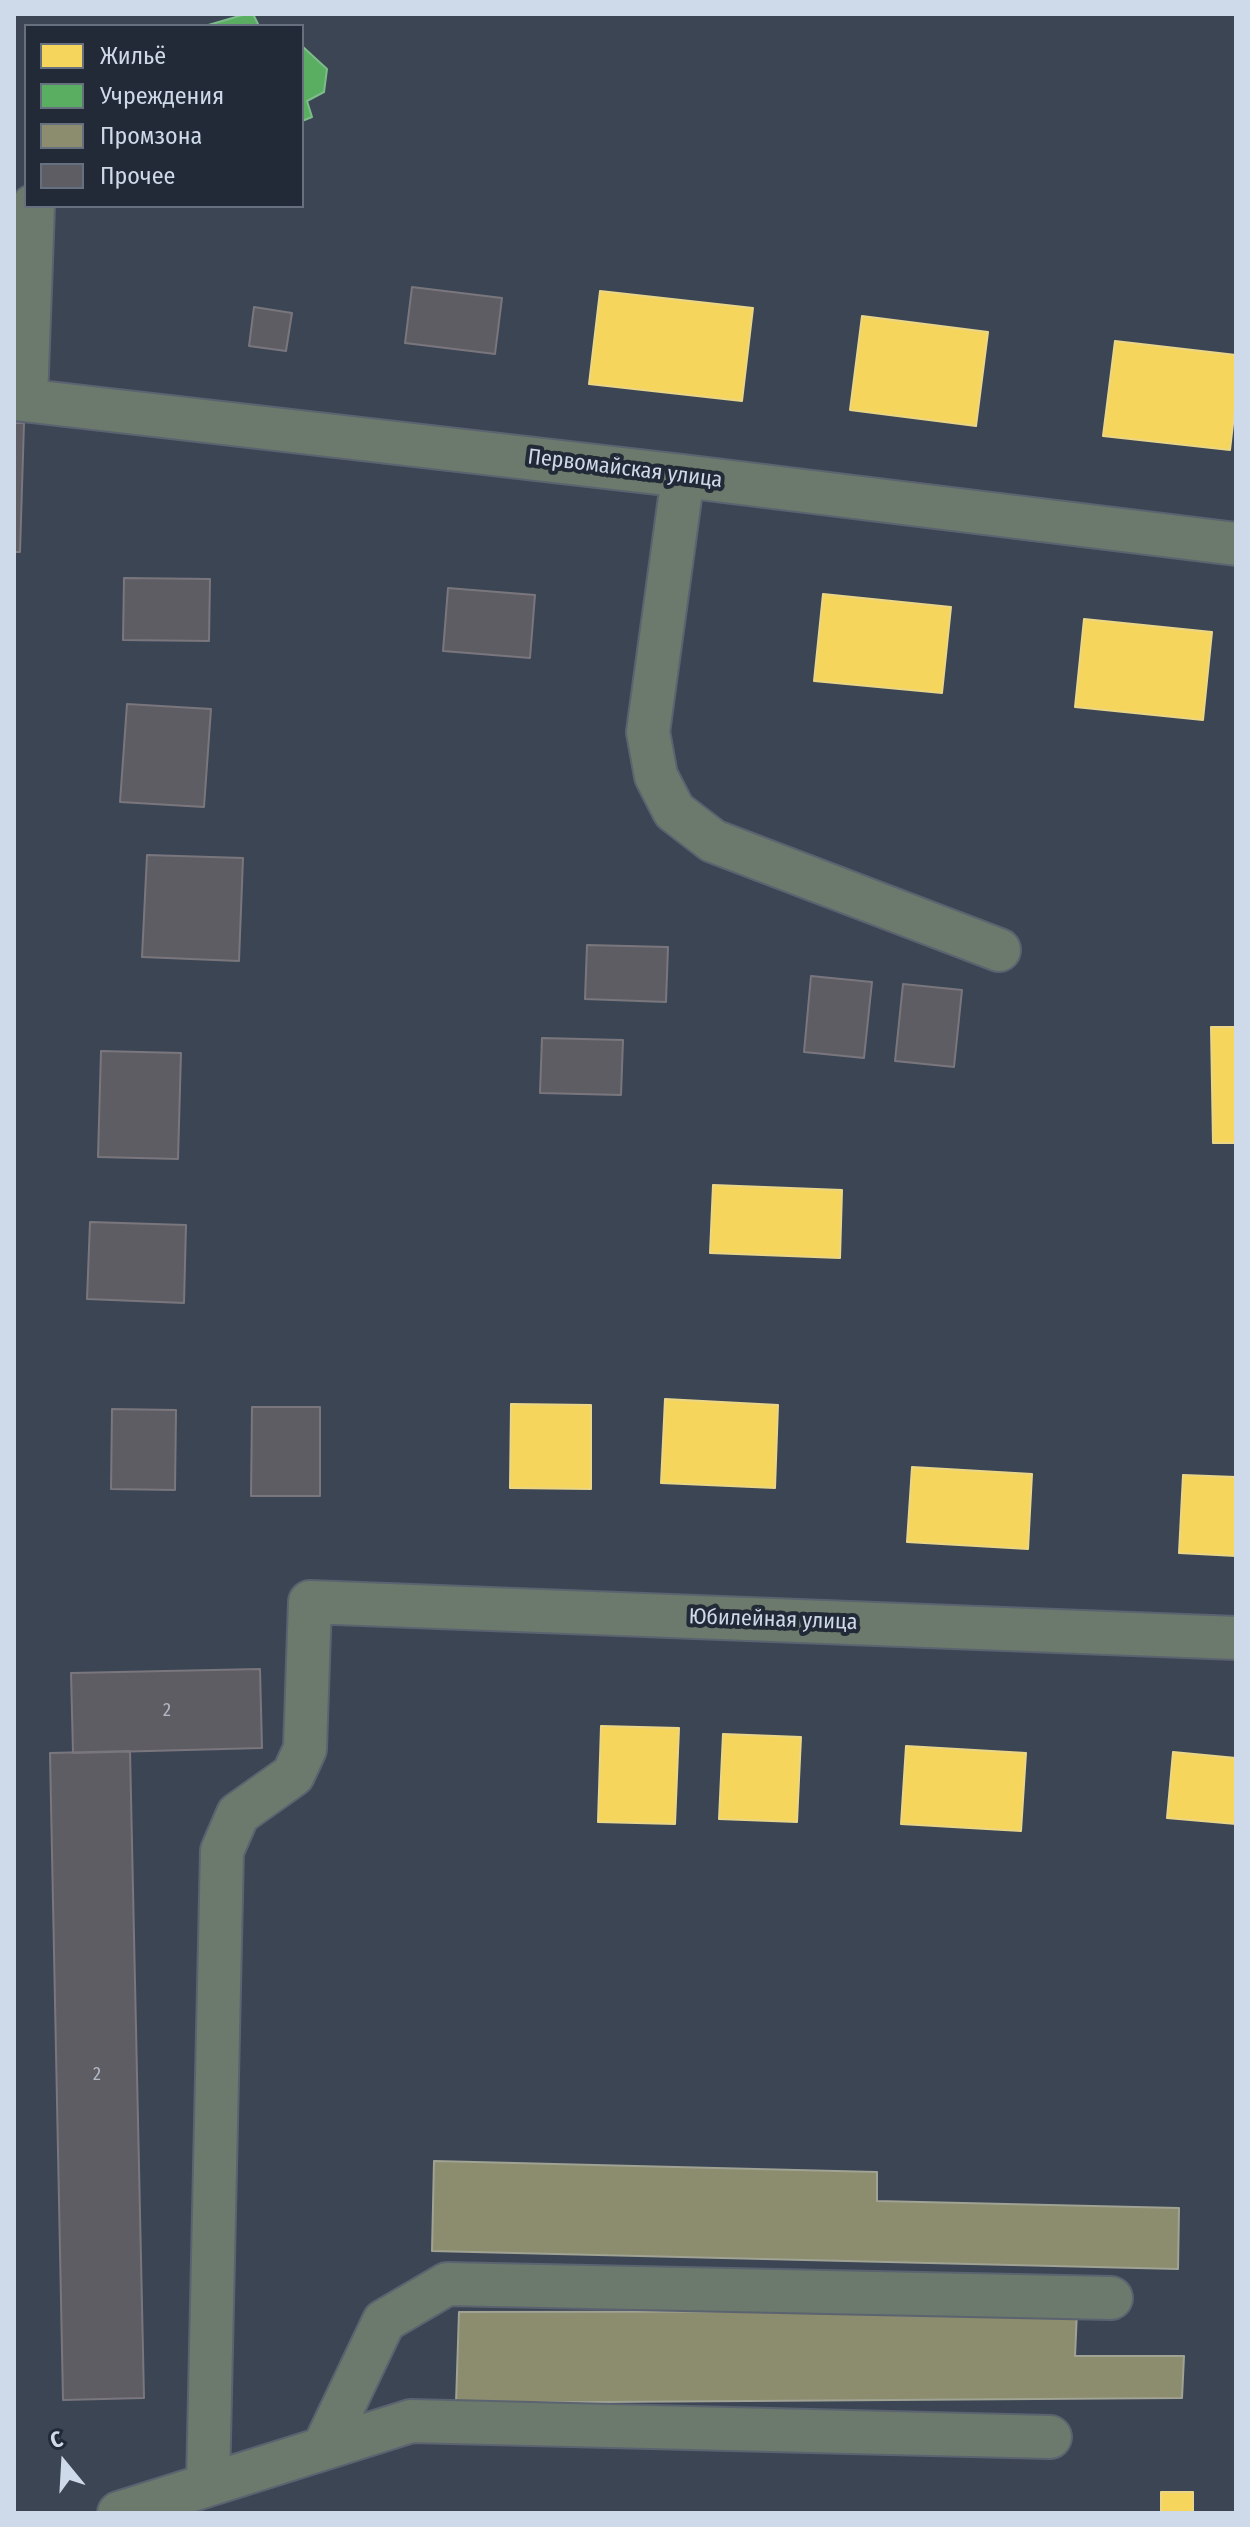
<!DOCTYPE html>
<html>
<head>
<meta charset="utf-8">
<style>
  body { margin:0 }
  #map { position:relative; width:1250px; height:2527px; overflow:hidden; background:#3c4554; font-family:"Fira Sans Condensed",sans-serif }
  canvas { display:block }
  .frame { position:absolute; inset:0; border:16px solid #ced9e9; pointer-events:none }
  .legend { position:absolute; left:24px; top:24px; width:280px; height:184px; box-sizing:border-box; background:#212a36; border:2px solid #66707e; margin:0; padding:10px 14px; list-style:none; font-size:24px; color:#ced9e9 }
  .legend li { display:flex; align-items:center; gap:16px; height:40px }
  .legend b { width:40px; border:2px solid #66707e }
  .north { position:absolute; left:24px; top:2423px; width:80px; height:80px; -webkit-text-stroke:6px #212a36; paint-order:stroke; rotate:342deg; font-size:22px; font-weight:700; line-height:32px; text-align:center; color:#ced9e9 }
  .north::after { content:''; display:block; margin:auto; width:28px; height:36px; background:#ced9e9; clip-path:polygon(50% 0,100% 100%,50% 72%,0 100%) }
</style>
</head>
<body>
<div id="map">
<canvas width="1250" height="2527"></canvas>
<div class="frame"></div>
<ul class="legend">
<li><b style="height:22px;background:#f6d55c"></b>Жильё</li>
<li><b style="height:22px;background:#5aae61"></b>Учреждения</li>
<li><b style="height:22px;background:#8c8c6e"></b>Промзона</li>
<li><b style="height:22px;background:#5f5d64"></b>Прочее</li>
</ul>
<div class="north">С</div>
</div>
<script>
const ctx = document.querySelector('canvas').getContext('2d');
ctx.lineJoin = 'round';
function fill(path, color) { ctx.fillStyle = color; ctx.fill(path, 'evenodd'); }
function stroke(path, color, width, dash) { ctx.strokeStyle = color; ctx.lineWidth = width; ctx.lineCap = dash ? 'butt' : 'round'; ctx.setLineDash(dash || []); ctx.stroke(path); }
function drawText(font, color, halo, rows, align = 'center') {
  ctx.font = font + ' "Fira Sans Condensed",sans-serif'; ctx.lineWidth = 8; ctx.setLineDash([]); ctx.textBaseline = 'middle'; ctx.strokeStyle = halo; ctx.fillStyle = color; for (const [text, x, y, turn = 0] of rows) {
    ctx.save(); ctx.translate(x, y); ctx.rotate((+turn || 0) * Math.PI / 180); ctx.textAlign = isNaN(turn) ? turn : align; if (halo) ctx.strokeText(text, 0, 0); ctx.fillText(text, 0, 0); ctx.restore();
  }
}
const homes = new Path2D(`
  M600 291 753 308 742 401 589 384Z
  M862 316 988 332 976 426 850 410Z
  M1115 341 1236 355V398L1230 450 1103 436Z
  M823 594 951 607 942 693 814 681Z
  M1084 619 1212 632 1203 720 1075 707Z
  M1211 1027H1236V1143H1213Z
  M713 1185 842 1190 840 1258 710 1253Z
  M665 1399 778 1405 775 1488 661 1483Z
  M511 1404 591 1405V1489L510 1488Z
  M912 1467 1032 1474 1028 1549 907 1542Z
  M1183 1475 1236 1477V1556L1179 1553Z
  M601 1726 679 1728 675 1824 598 1822Z
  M723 1734 801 1737 797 1822 719 1819Z
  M906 1746 1026 1753 1021 1831 901 1824Z
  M1173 1752 1236 1758V1824L1167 1818Z
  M1161 2492H1193V2513H1161Z`);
const public = new Path2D(`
  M246 14H253L259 26H205Z
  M302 46 327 69 324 92 307 101 312 117 302 121Z`);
const industry = new Path2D(`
  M434 2161 877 2172V2201L1179 2208 1178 2269 432 2251Z
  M1077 2311 1075 2356H1184L1182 2398 456 2403 459 2312Z`);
const building = new Path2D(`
  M412 287 502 298 495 354 405 343Z
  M254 307 292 313 286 351 249 346Z
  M14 423H24L20 552H14Z
  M124 578 210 579 209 641 123 640Z
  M448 588 535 595 530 658 443 651Z
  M127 704 211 709 204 807 120 802Z
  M147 855 243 858 239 961 142 957Z
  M587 945 668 947 666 1002 585 999Z
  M811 976 872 982 864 1058 804 1052Z
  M903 984 962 990 954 1067 895 1061Z
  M542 1038 623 1040 621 1095 540 1093Z
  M101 1051 181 1053 178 1159 98 1157Z
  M90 1222 186 1225 184 1303 87 1299Z
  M252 1407H320V1496H251Z
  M112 1409 176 1410 175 1490 111 1489Z
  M260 1669 262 1748 73 1753 71 1673Z
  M130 1751 144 2398 63 2400 50 1753Z`);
const minor = new Path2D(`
  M14 399 683 476 1236 544
  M26 400 33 206
  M683 476 648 732 656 776 674 811 713 841 999 950
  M324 2447 384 2321 447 2284 1111 2298
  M208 2484 222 1851 238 1814 293 1775 305 1749 310 1602 1236 1638
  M119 2513 411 2421 1050 2437`);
const numberNames = [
  ["2",167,1711],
  ["2",97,2075]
];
const streetNames = [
  ["Первомайская улица",625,469,7],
  ["Юбилейная улица",773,1620,2]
];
fill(homes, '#f6d55c');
stroke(homes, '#ead686', 2);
fill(public, '#5aae61');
stroke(public, '#7dbb8a', 2);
fill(industry, '#8c8c6e');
stroke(industry, '#a0a393', 2);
fill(building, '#5f5d64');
stroke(building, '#7a767d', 2);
stroke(minor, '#5b6370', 46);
stroke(minor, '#6b7a6c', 42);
drawText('18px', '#b2bac8', null, numberNames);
drawText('22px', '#ced9e9', '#212a36', streetNames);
</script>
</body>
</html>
